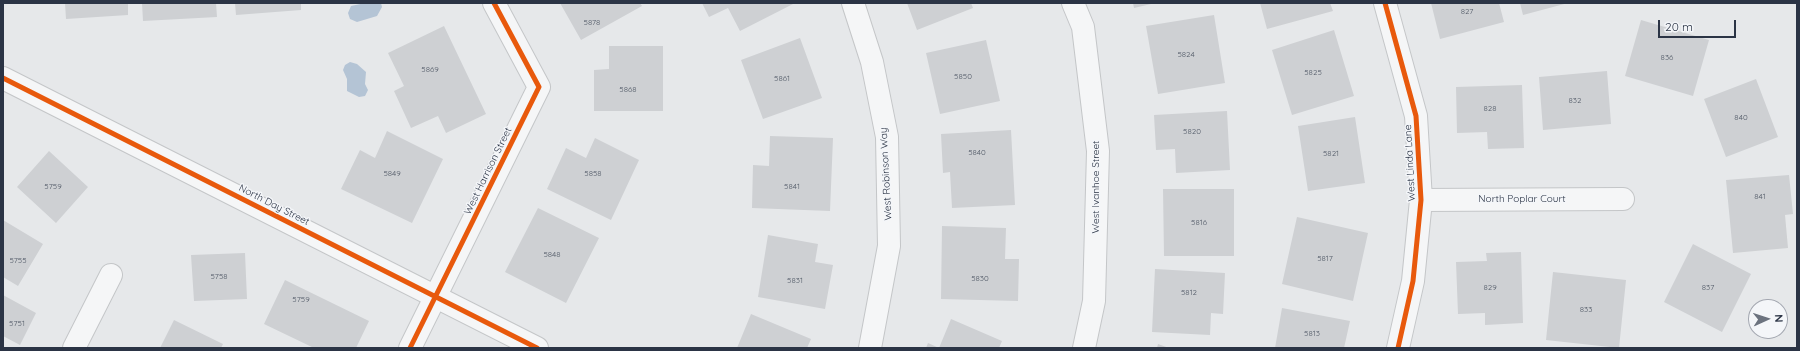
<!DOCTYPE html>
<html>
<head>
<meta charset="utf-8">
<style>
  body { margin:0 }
  #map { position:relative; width:1800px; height:351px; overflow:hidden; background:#e6e8ea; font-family:Quicksand,sans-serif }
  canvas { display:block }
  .frame { position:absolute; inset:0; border:4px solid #2b3445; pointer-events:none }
  .north { position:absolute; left:1748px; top:299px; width:40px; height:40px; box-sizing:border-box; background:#f4f6f9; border:1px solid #a4a8b1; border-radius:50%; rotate:87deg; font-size:11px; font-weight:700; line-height:16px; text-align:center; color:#2b3445 }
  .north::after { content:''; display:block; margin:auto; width:14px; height:18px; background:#6c737f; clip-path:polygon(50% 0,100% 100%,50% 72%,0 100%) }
  .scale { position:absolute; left:1658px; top:20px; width:78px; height:18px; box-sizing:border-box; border:2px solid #2b3445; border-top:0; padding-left:5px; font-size:12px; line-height:14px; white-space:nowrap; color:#2b3445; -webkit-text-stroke:3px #f4f6f9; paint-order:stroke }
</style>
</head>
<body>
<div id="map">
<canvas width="1800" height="351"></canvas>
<div class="frame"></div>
<div class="north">N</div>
<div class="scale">20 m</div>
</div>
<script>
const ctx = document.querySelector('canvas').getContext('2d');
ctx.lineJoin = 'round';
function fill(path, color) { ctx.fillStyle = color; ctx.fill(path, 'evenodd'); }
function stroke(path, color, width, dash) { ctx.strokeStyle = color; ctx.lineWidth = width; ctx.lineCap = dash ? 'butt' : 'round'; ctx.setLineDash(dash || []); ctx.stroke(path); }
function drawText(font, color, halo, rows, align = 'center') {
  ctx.font = font + ' Quicksand,sans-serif'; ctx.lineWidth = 3; ctx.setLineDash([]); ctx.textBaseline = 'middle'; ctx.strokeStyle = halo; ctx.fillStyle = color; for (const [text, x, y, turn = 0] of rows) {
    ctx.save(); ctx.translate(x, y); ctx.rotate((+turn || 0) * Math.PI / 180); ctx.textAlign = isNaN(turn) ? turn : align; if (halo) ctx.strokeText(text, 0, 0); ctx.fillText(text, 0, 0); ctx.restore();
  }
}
const water = new Path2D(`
  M365 3H381L382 7 377 16 357 22 350 19 348 13 351 6Z
  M350 62 357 64 366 72 365 84 368 90 365 96 359 97 347 91V79L343 70 345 65Z`);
const building = new Path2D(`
  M65 3H128V15L66 19Z
  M142 3H216L217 17 143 21Z
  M235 3H301V10L236 15Z
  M560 3H640L642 6 581 40Z
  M702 3H795L740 31 728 8 709 17Z
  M907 3H971L973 8 917 30Z
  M1133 3H1151V4L1134 8Z
  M1260 3H1330L1333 11 1267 29Z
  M1431 3H1499L1504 22 1440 39Z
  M1520 3H1568L1523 15Z
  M1214 15 1225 83 1158 94 1146 26Z
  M1641 20 1709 40 1693 96 1625 76Z
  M444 26 486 114 446 133 438 116 411 128 394 91 404 86 388 53Z
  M1334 30 1354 96 1292 115 1272 50Z
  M800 38 822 98 763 119 741 60Z
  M986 40 1000 101 940 114 926 53Z
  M609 46H663V111H594V70L609 69Z
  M1607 71 1611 124 1543 130 1539 77Z
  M1756 79 1778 137 1726 157 1704 99Z
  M1522 85 1524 148 1488 149 1487 132 1457 133 1456 87Z
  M1227 111 1230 170 1176 173 1175 149 1156 150 1154 115Z
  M1355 117 1365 183 1308 191 1298 126Z
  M1011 130 1015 205 952 208 950 172 943 173 941 134Z
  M387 131 443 159 412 223 341 189 360 150 375 158Z
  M770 136 833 138 830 211 752 208 753 165 769 166Z
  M595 138 639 160 611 220 547 189 566 148 586 158Z
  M49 151 88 187 56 223 17 187Z
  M1789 175 1793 214 1785 215 1788 248 1733 253 1726 180Z
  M1163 189H1234V256H1164Z
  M538 208 599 238 566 303 505 272Z
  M1297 217 1368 233 1353 301 1282 284Z
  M3 220 43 244 18 286 3 277Z
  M942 226 1006 228 1005 259H1019L1018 301 941 299Z
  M768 235 818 244 815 262 833 265 825 309 758 297Z
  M1693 244 1751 274 1722 332 1664 302Z
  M1521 252 1523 323 1485 325V313L1458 314 1456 262 1487 261 1486 253Z
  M245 253 247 299 194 301 191 255Z
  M1155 269 1225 273 1223 314 1211 313 1210 335 1152 332Z
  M1553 272 1626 280 1619 348 1546 340Z
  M285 280 369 321 356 348H314L264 324Z
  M3 295 36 313 20 345 3 336Z
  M1282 308 1350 321 1344 348H1275Z
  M751 314 811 339 807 348H737Z
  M951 319 1002 341 999 348H926L928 343 939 348Z
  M174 320 223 344 221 348H160Z
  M1158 344 1169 348H1157Z`);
const minor = new Path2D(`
  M853 3 872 62 887 137 889 246 870 348
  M1073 3 1083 27 1098 151 1094 301 1084 348
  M1385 3 1416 116 1421 200 1413 281 1398 348
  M3 78 537 348
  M1421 200 1623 199
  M74 348 111 275
  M410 348 539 87 494 3`);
const cycleway = new Path2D(`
  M1385 3 1416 116 1421 200 1413 281 1398 348
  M3 78 537 348
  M410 348 539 87 494 3`);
const numberNames = [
  ["827",1467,12],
  ["5878",592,23],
  ["5824",1186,55],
  ["836",1667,58],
  ["5869",430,70],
  ["5825",1313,73],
  ["5850",963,77],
  ["5861",782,79],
  ["5868",628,90],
  ["832",1575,101],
  ["828",1490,109],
  ["840",1741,118],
  ["5820",1192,132],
  ["5840",977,153],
  ["5821",1331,154],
  ["5849",392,174],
  ["5858",593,174],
  ["5759",53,187],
  ["5841",792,187],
  ["841",1760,197],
  ["5816",1199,223],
  ["5848",552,255],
  ["5817",1325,259],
  ["5755",18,261],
  ["5758",219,277],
  ["5830",980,279],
  ["5831",795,281],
  ["829",1490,288],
  ["837",1708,288],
  ["5812",1189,293],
  ["5759",301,300],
  ["833",1586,310],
  ["5751",17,324],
  ["5813",1312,334]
];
const streetNames = [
  ["West Linda Lane",1410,163,-93],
  ["West Harrison Street",488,171,-64],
  ["West Robinson Way",886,174,-93],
  ["West Ivanhoe Street",1096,187,-90],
  ["North Poplar Court",1522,199],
  ["North Day Street",274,205,27]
];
fill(water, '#b4c4d5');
fill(building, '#ced0d3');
stroke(minor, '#c4c6c8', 24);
stroke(minor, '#f5f6f7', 22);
stroke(cycleway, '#e8590c', 5);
drawText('8px', '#545c69', null, numberNames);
drawText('10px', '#2b3445', '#f4f6f9', streetNames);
</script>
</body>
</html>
